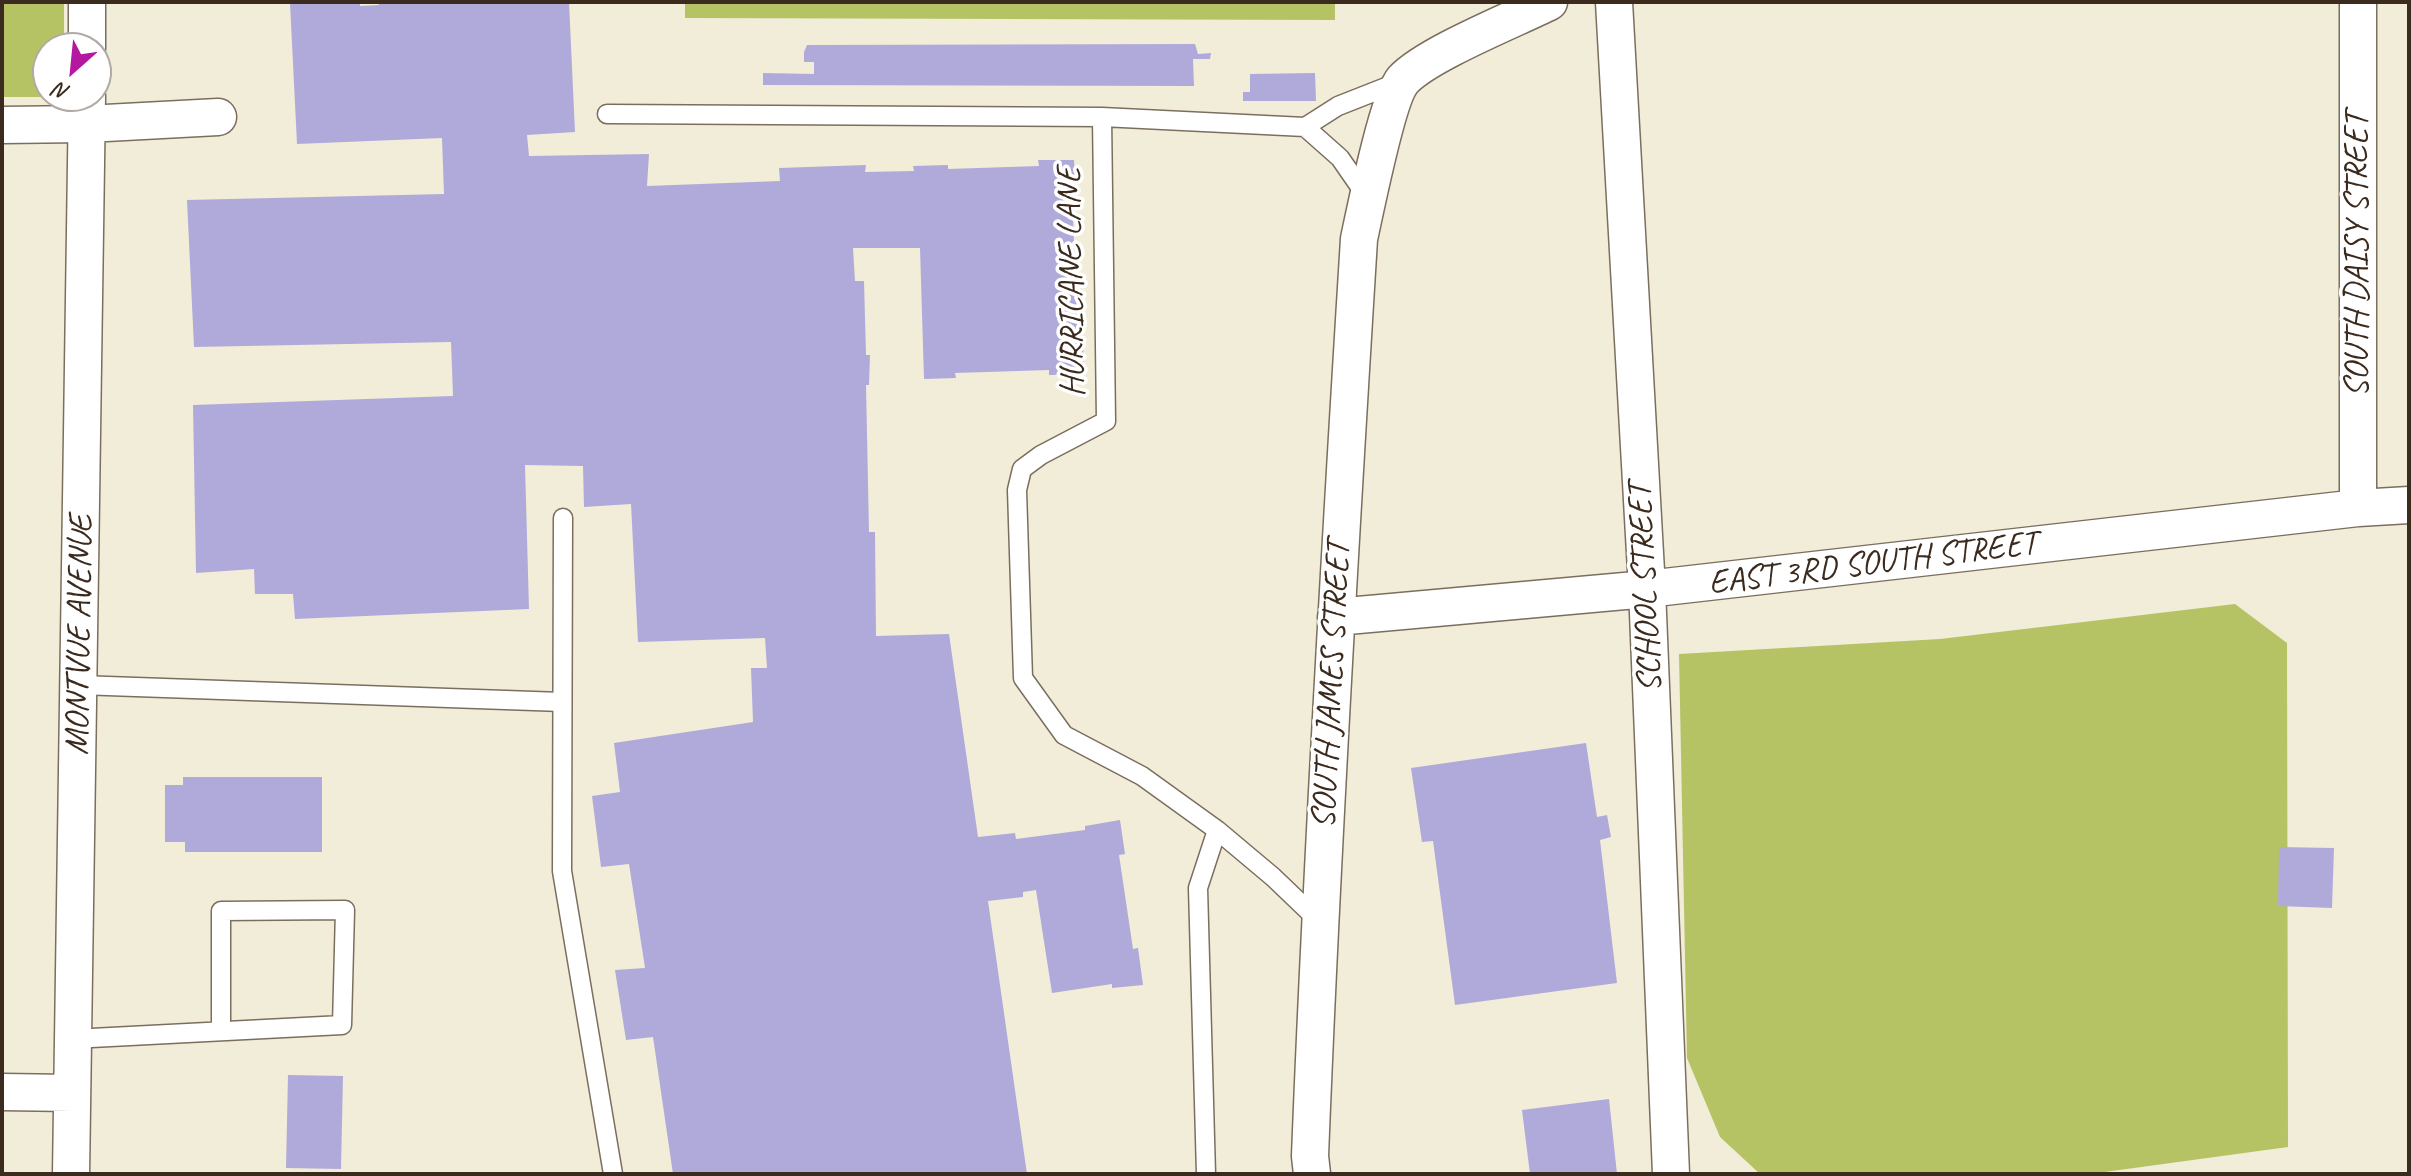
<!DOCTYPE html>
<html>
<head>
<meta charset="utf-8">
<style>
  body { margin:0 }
  #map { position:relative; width:2411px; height:1176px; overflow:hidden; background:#f1edd9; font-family:Caveat,sans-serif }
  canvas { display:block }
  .frame { position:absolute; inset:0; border:4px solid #3b2a1e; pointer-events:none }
  .north { position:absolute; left:32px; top:32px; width:80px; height:80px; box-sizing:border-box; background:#fff; border:2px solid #b1aaa5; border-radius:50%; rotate:207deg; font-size:22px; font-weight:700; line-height:32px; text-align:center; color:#3b2a1e }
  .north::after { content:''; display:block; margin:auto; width:28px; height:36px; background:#b5179e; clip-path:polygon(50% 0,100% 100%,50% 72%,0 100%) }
</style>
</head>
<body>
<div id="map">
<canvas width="2411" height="1176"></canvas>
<div class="frame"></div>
<div class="north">N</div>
</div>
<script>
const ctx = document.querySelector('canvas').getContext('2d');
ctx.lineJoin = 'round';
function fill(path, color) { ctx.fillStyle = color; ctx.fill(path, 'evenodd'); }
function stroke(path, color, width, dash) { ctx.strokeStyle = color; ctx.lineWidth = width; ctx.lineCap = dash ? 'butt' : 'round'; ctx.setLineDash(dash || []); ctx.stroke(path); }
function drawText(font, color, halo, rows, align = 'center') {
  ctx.font = font + ' Caveat,sans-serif'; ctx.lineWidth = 7; ctx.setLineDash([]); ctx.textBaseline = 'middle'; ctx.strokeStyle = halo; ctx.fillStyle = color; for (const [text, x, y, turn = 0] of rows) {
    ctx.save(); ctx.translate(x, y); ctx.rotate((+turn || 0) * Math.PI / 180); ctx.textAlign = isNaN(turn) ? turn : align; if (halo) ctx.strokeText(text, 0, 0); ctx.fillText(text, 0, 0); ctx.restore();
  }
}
const green = new Path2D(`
  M2 2H64V48H48V96L63 97H2Z
  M685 2H1335V20L685 18Z
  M2235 604 2287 643 2288 1147 2090 1174H1760L1720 1137 1687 1058 1679 654 1940 639Z`);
const building = new Path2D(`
  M360 2V6L379 5 378 2H569L575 132 527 135 529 156 649 154 647 186 780 181 779 168 866 165 865 172 914 171 913 166 948 165V169L1039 166 1038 160H1074L1076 195H1072L1078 339 1083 340 1084 374 1049 375V370L955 373 956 378 924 379 920 248H853L855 281H864L866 355H870L869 385H866L869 532H875L876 636 949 634 978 837 1015 833 1016 839 1085 830V826L1120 820 1125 854 1119 855 1133 949 1138 948 1143 985 1112 988V984L1052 993 1036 890 1023 892V897L988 901 1027 1174H673L653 1037 626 1040 615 970 645 968 629 864 601 867 592 796 620 792 614 743 753 722 751 668H767L765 638 638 642 631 504 584 507 583 466 525 465 529 609 295 619 293 594H255L254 569 196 573 193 405 453 396 451 342 194 347 187 200 444 194 442 138 297 144 290 3Z
  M1195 44 1198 54 1211 53 1210 59H1193L1194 86 763 85V73L814 74V62H804V52L807 45Z
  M1315 73 1316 101H1243V92H1250V74Z
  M1586 743 1597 817 1607 815 1611 837 1600 840 1617 983 1455 1005 1433 841 1422 842 1411 768Z
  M183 777H322V852H185V842H165V785H183Z
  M2279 847 2334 848 2332 908 2278 906Z
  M288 1075 343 1076 341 1169 286 1168Z
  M1609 1099 1617 1174H1530L1522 1110Z`);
const lane = new Path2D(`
  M607 114 1102 117 1305 127 1340 158 1367 197
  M1102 117 1106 421 1041 455 1022 469 1017 490 1023 678 1064 735 1142 776 1217 830 1273 877 1320 922
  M1305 127 1338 106 1399 82
  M563 518 562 871 613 1174
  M79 685 562 702
  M72 1039 342 1025 345 910 221 911V1031
  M1206 1174 1198 888 1217 830`);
const street = new Path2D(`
  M1614 2 1647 589 1671 1174
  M87 48V2
  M2 125 87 124 218 117
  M2358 508V2
  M1336 617 1647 589 2358 508 2409 505
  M2 1092 71 1093
  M71 1174 87 96
  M1312 1174 1310 1156C1322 850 1340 545 1359 239 1365 211 1388 97 1403 80 1427 54 1515 19 1549 2`);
const streetNames = [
  ["SOUTH DAISY STREET",2358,255,-90],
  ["HURRICANE LANE",1072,282,-91],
  ["EAST 3RD SOUTH STREET",1873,564,-7],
  ["SCHOOL STREET",1646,588,-93],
  ["MONTVUE AVENUE",80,635,-89],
  ["SOUTH JAMES STREET",1332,685,-87]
];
fill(green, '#b5c365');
fill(building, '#b0aada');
stroke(lane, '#7b6e5f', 21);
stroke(street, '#7b6e5f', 39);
stroke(lane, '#fff', 18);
stroke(street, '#fff', 36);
drawText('34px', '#3b2a1e', '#fff', streetNames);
</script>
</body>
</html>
